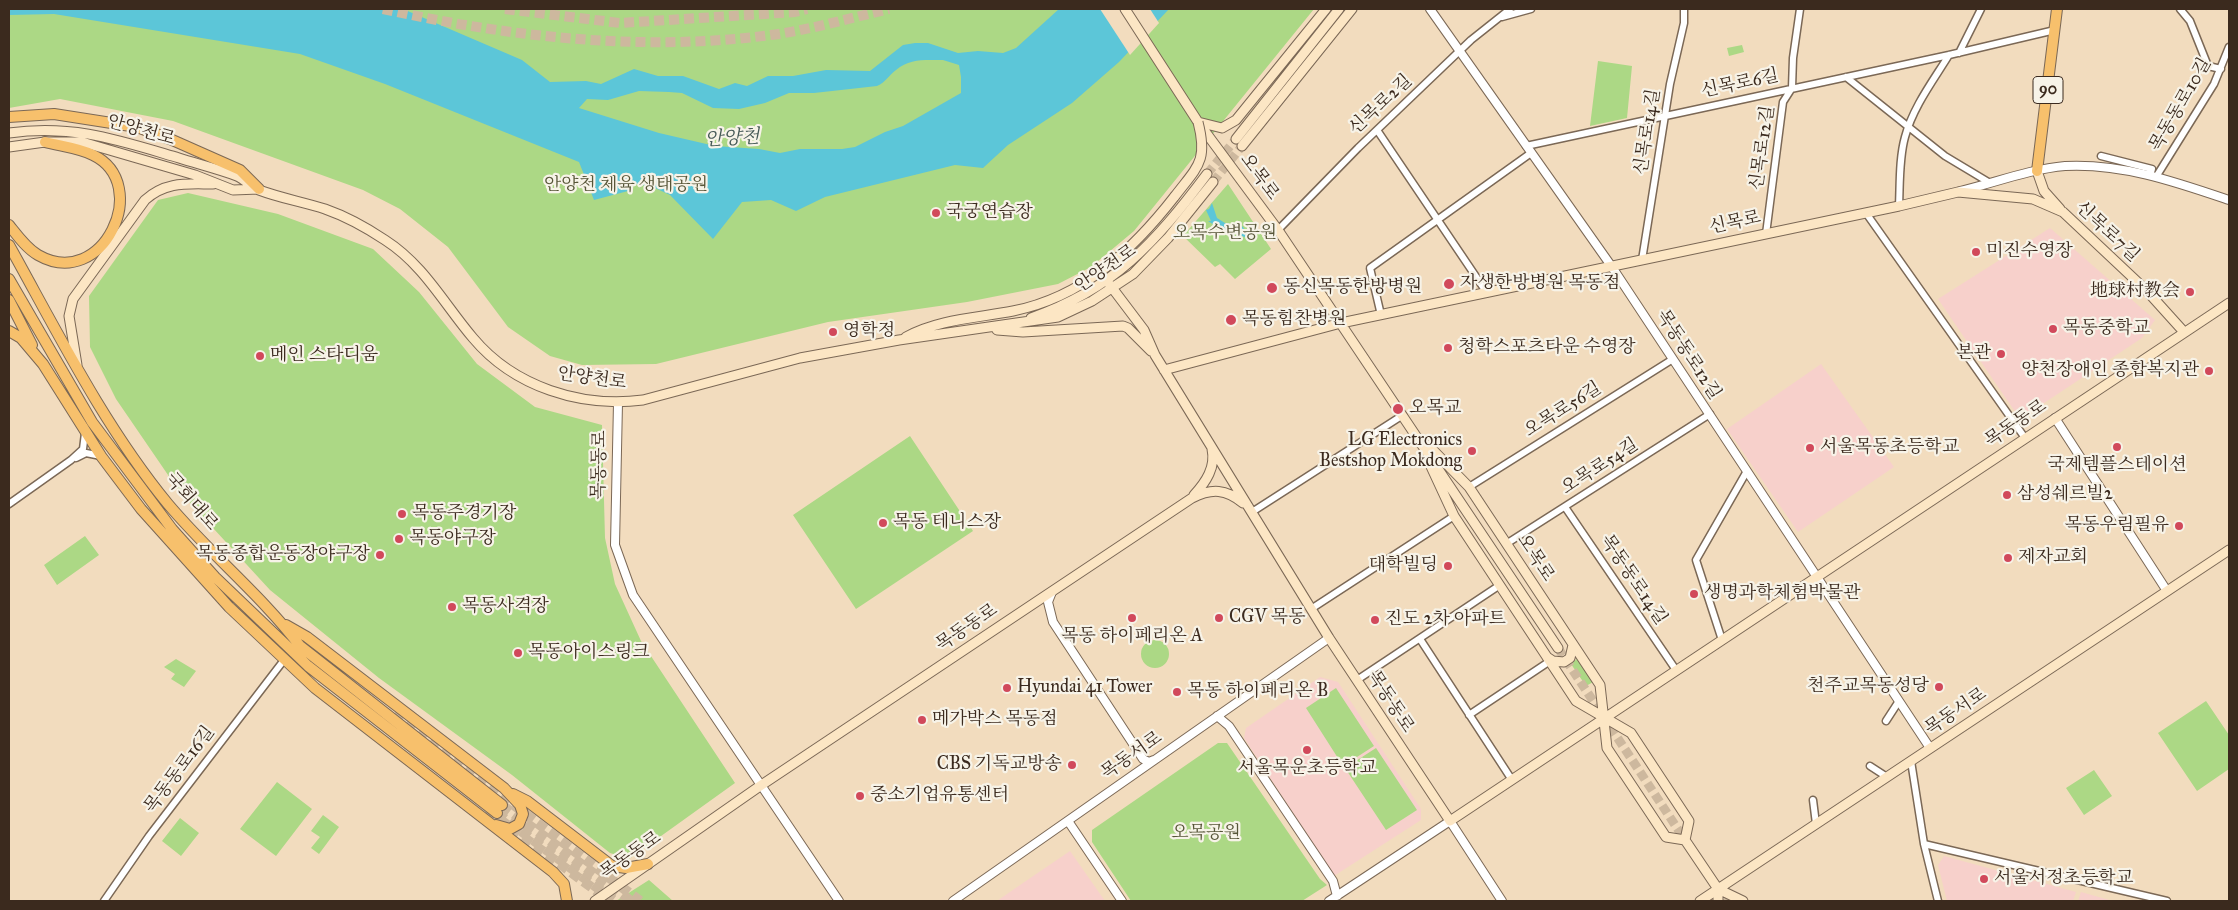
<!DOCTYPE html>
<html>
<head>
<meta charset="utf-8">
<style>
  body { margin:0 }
  #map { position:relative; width:2238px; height:910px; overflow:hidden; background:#f2dcbe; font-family:"IM FELL Great Primer",serif }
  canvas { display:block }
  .frame { position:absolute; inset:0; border:10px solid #3b2a1e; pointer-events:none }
</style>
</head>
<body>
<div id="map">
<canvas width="2238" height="910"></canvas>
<div class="frame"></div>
</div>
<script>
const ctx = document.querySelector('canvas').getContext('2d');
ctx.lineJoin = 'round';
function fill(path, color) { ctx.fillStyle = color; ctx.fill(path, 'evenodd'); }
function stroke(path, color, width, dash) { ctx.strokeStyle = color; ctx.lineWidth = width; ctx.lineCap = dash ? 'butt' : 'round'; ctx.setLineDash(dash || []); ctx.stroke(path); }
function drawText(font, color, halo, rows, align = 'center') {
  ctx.font = font + ' "IM FELL Great Primer","Noto Serif KR",serif'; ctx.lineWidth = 4.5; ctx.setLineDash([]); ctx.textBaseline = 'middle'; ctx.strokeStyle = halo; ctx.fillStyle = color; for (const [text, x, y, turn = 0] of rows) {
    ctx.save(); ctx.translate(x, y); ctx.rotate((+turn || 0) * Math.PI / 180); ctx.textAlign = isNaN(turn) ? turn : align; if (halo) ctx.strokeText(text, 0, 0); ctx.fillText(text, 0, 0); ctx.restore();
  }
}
const built = new Path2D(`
  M2050 228 2155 320 2142 338 2020 419 1938 299Z
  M1821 364 1894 467 1798 532 1727 429Z
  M1320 677 1338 682 1421 809V820L1334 876 1244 738 1246 728Z
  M1070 851 1105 901H997L1020 885Z
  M1944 856 2076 892 2073 901H1947L1938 865Z
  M2081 892 2113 901H2078Z`);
const green = new Path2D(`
  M9 9H1314L1134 231 1091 267 1058 284 967 302 828 322 656 364 582 365 550 356 508 327 448 247 400 209 363 190 173 121 60 99 9 108Z
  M1742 45 1744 52 1729 56 1727 48Z
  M1598 61 1632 66 1627 118 1590 126Z
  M1228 184 1271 249 1235 279 1220 264 1215 267 1183 236Z
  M188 193 278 214 373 249 419 292 477 364 535 407 602 425 605 538 615 584 641 641 735 783 629 859 610 853 512 775 379 678 270 590 179 491 116 399 90 347 89 296 158 200Z
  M910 436 973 531 856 609 793 515Z
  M85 536 99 555 57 585 44 565Z
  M1141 654a14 14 0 1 1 28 0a14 14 0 1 1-28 0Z
  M1579 657 1595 681 1586 686 1571 664Z
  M176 659 196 671 184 687 171 679 175 674 164 667Z
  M1336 688 1374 746 1343 766 1306 708Z
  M2206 701 2229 735V769L2197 791 2158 733Z
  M1218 743H1227L1320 879 1327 885 1302 901H1131L1092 842V830Z
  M1376 748 1417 810 1386 830 1345 768Z
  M2094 770 2112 796 2084 815 2066 788Z
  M277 782 312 809 276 856 240 829Z
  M323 815 339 827 319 854 311 848 320 837 311 831Z
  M180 818 199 833 181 856 162 841Z
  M649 880 673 901H616Z`);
const water = new Path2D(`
  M9 9H403L522 60 550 82 586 81 601 84 634 69 658 76H683L719 89 735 83 747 86 768 76H793L826 70 870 71 903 45 915 43H928L958 53 978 51 1003 53 1016 48 1059 9H1169L1119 62 1072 103 1008 145 983 168 955 165 825 197 796 211 771 200 742 202 713 239 670 195 653 187 630 183 628 191 594 200 579 162 385 84 300 54 54 14 9 15ZM943 60 959 65 961 77V93L903 126 885 132 855 147 842 149H800L780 153 759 149 715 146 659 133 579 108 587 99 608 100 639 91 669 92 682 93 713 108 739 109 765 103 789 93H814L877 86C886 82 888 76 896 70 910 58 925 60 943 60Z
  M1212 203 1217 218 1225 223 1242 226 1253 240 1236 234 1239 231 1221 232 1222 230 1208 221H1211L1206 210 1209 209Z`);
const pier = new Path2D(`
  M1100 9H1150L1159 23 1130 55Z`);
const secondaryTunnel = new Path2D(`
  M1207 174 1236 139
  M1213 182 1242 146
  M1558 648 1687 843
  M1717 887 1726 901`);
const primaryTunnel = new Path2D(`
  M502 805 631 901
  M497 813 615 901`);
const trunkTunnel = new Path2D(`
  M383 9C510 37 641 52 771 35 810 30 850 18 889 9
  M505 9 620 23 795 12 807 9
  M394 714 640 901
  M487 810 610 901`);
const minor = new Path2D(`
  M2180 9 2190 21 2208 66 2221 69
  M1502 17 1531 9
  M1959 53 1981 9
  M1846 77 1945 156 1990 183
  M1377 130 1487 293
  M1526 146 1949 55 2055 30
  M2101 156 2152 169 2150 175
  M2156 177 2214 84 2229 47
  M1899 206C1900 184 1899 158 1905 137 1913 107 1933 81 1949 55
  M1866 213 2025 438
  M1278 230 1358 148 1471 40 1510 9
  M1766 234 1783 102 1792 88 1793 58 1800 9
  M1642 260 1670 84 1684 23V9
  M1381 315 1370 268 1531 153
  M76 458 86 453 101 456
  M1469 487 1673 359
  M9 504 71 460 83 449 85 433
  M1565 507 1676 670
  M1252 512 1403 415
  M1506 544 1710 414
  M1311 609 1454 516
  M1420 639 1512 780
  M1722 640 1696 560 1747 471
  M1357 680 1500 585
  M1469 715 1550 661
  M1886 721 1899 701
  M1911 761 1924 844 1938 901
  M1870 766 1887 777
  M1813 800 1816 824
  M1924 844 2167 901
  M104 901 149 836 284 660`);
const tertiary = new Path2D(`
  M1430 9 1612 267 1930 748
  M1960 191C1994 183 2030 169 2065 166 2122 163 2176 182 2229 200
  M618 403 615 545 633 595 839 901
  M2055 418 2167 591
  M1052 592 1048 602 1053 622 1143 759 1149 762 1154 760
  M1217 716 1229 726 1333 881 1337 896
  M1068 821 1122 901
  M953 901 1329 638
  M1329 901 1450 821 1502 901`);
const secondary = new Path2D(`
  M1125 9 1198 122 1278 230 1558 648
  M1198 122 1222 128 1236 120 1326 9
  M9 133C73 124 118 140 179 158 198 164 218 169 237 176 245 180 251 186 259 190 280 198 303 202 325 209 345 216 367 228 385 240 424 265 444 304 473 338 514 387 581 408 643 400L800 358 899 340 1058 317 1092 301 1133 274 1168 238 1213 182
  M1236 139 1339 9
  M1242 146 1352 9
  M9 147 45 142H82L195 175 233 190 259 189
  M2037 171 2044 191 2060 209
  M1107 281 1144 330 1155 355 1329 638 1450 821 2229 303
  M1031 318C1114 289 1155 243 1207 174
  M997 330 1023 332 1123 326 1128 328 1151 351
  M906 337C939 319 977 318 1013 311 1083 297 1133 250 1175 196
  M77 365 69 316 73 299 145 200C166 181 187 184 213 184
  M1164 370 1341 323 1899 206 1958 192 2033 199 2063 212 2147 291 2184 332
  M1428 445 1469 487 1600 685 1607 748 1666 837 1685 840
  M1428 460 1454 516 1576 701 1631 733 1689 821 1685 840 1718 889 1743 901
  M1194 495C1206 482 1216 467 1212 449
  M1547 657 1553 661 1564 662 1570 658 1573 645
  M595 901 760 786 1192 498C1212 488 1226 489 1243 503
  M1700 901 2229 550
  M1718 901V889`);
const primary = new Path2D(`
  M9 117 54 114 137 127 170 139 240 170 259 189
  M2037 171 2057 9
  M9 225C17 235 26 248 38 255 103 292 153 184 93 155 79 148 60 146 45 142
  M9 245C58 333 104 426 168 504 210 554 261 595 300 646L502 805
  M9 279 92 422 172 529 215 577 308 666 497 813
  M9 300 32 345
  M9 331 21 338 43 364 101 456 141 509 229 607 315 688 553 872 564 884 567 901
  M286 625 307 637 504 788 520 805 523 814 519 824 510 829 496 825
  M513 794 527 801 612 866 626 868 648 864`);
const secondaryBridge = new Path2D(`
  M1175 196C1198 166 1208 161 1198 122`);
const markers = [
  [936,213,5,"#d1495b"],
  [1976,252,5,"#d1495b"],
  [1449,284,6,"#d1495b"],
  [1272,288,6,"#d1495b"],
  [2190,292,5,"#d1495b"],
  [1231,320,6,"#d1495b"],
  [2053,329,5,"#d1495b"],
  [833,332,5,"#d1495b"],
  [1448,348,5,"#d1495b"],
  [2001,354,5,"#d1495b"],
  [260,356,5,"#d1495b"],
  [2209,371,5,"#d1495b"],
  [1398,409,6,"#d1495b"],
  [2117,447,5,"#d1495b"],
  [1810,448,5,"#d1495b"],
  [1472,451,5,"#d1495b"],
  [2007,495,5,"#d1495b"],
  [402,514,5,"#d1495b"],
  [883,523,5,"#d1495b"],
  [2179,526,5,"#d1495b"],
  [399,539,5,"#d1495b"],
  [380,555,5,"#d1495b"],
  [2008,558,5,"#d1495b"],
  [1448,566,5,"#d1495b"],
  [1694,594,5,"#d1495b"],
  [452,607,5,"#d1495b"],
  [1132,618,5,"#d1495b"],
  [1219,618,5,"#d1495b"],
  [1375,620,5,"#d1495b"],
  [518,653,5,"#d1495b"],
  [1939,687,5,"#d1495b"],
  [1007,688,5,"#d1495b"],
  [1177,692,5,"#d1495b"],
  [922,720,5,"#d1495b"],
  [1307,750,5,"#d1495b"],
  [1072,765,5,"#d1495b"],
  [860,796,5,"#d1495b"],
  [1984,879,5,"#d1495b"]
];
const shields = [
  [2048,90,30]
];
const shieldNames = [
  ["90",2048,90]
];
const streetNames = [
  ["신목로6길",1740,84,-12],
  ["신목로2길",1381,105,-43],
  ["목동동로10길",2181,105,-60],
  ["안양천로",141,131,16],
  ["신목로14길",1648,132,-81],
  ["신목로12길",1763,148,-82],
  ["오목로",1259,177,54],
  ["신목로",1735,223,-12],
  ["신목로7길",2107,232,43],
  ["안양천로",1106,269,-35],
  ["목동동로12길",1688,355,57],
  ["안양천로",592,379,8],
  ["오목로56길",1563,410,-32],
  ["목동동로",2016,424,-34],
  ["목동동로",600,465,-89],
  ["오목로54길",1600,467,-33],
  ["국회대로",191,502,49],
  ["오목로",1535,558,57],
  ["목동동로14길",1633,580,56],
  ["목동동로",967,628,-34],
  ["목동동로",1390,702,57],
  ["목동서로",1956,712,-34],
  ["목동서로",1132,756,-35],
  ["목동동로16길",180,770,-53],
  ["목동동로",631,856,-35]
];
const parkNames = [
  ["안양천 체육 생태공원",626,186],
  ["오목수변공원",1225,234],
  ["오목공원",1206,834]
];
const poiNames = [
  ["국궁연습장",946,213],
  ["미진수영장",1986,252],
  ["자생한방병원 목동점",1460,284],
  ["동신목동한방병원",1283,288],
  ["地球村教会",2180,292,"right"],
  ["목동힘찬병원",1242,320],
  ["목동중학교",2063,329],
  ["영학정",843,332],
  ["청학스포츠타운 수영장",1458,348],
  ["본관",1991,354,"right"],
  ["메인 스타디움",270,356],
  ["양천장애인 종합복지관",2199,371,"right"],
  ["오목교",1409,409],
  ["LG Electronics",1462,441,"right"],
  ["Bestshop Mokdong",1462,462,"right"],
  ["서울목동초등학교",1820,448],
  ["국제템플스테이션",2117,466,"center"],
  ["삼성쉐르빌2",2017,495],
  ["목동주경기장",412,514],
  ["목동 테니스장",893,523],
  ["목동우림필유",2169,526,"right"],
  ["목동야구장",409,539],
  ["목동종합운동장야구장",370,555,"right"],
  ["제자교회",2018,558],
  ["대학빌딩",1438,566,"right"],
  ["생명과학체험박물관",1704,594],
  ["목동사격장",462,607],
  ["CGV 목동",1229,618],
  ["진도 2차 아파트",1385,620],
  ["목동 하이페리온 A",1132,637,"center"],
  ["목동아이스링크",528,653],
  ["천주교목동성당",1929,687,"right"],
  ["Hyundai 41 Tower",1017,688],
  ["목동 하이페리온 B",1187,692],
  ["메가박스 목동점",932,720],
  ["CBS 기독교방송",1062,765,"right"],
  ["서울목운초등학교",1307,769,"center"],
  ["중소기업유통센터",870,796],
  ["서울서정초등학교",1994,879]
];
const waterNames = [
  ["안양천",732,139,-3]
];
fill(built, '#f7d0cb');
fill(green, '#acd885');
fill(water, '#5cc6d8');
fill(pier, '#f2dcbe');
stroke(secondaryTunnel, '#cdb89e', 9, [9, 4.5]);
stroke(primaryTunnel, '#cdb89e', 10, [10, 5]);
stroke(trunkTunnel, '#cdb89e', 10, [10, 5]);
stroke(minor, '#7b6856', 9);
stroke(tertiary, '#7b6856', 10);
stroke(secondary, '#7b6856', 11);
stroke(primary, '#7b6856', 12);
stroke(minor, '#fff', 6);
stroke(tertiary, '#fff', 8);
stroke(secondary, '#fce6c4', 9);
stroke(primary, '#f7c06c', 10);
stroke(secondaryBridge, '#7b6856', 11, []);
stroke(secondaryBridge, '#fce6c4', 9);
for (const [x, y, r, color] of markers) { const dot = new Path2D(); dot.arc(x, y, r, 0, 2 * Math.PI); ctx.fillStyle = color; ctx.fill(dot); stroke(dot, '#f7f3e8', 2); }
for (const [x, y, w] of shields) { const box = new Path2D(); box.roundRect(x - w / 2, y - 13.5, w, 27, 4); ctx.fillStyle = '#f7f3e8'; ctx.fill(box); stroke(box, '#3b2a1e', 1); }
drawText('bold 16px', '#3b2a1e', null, shieldNames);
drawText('18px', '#3b2a1e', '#f7f3e8', streetNames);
drawText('18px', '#575638', '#f7f3e8', parkNames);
drawText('18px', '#3b2a1e', '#f7f3e8', poiNames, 'left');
drawText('italic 19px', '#455956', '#f7f3e8', waterNames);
</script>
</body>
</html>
